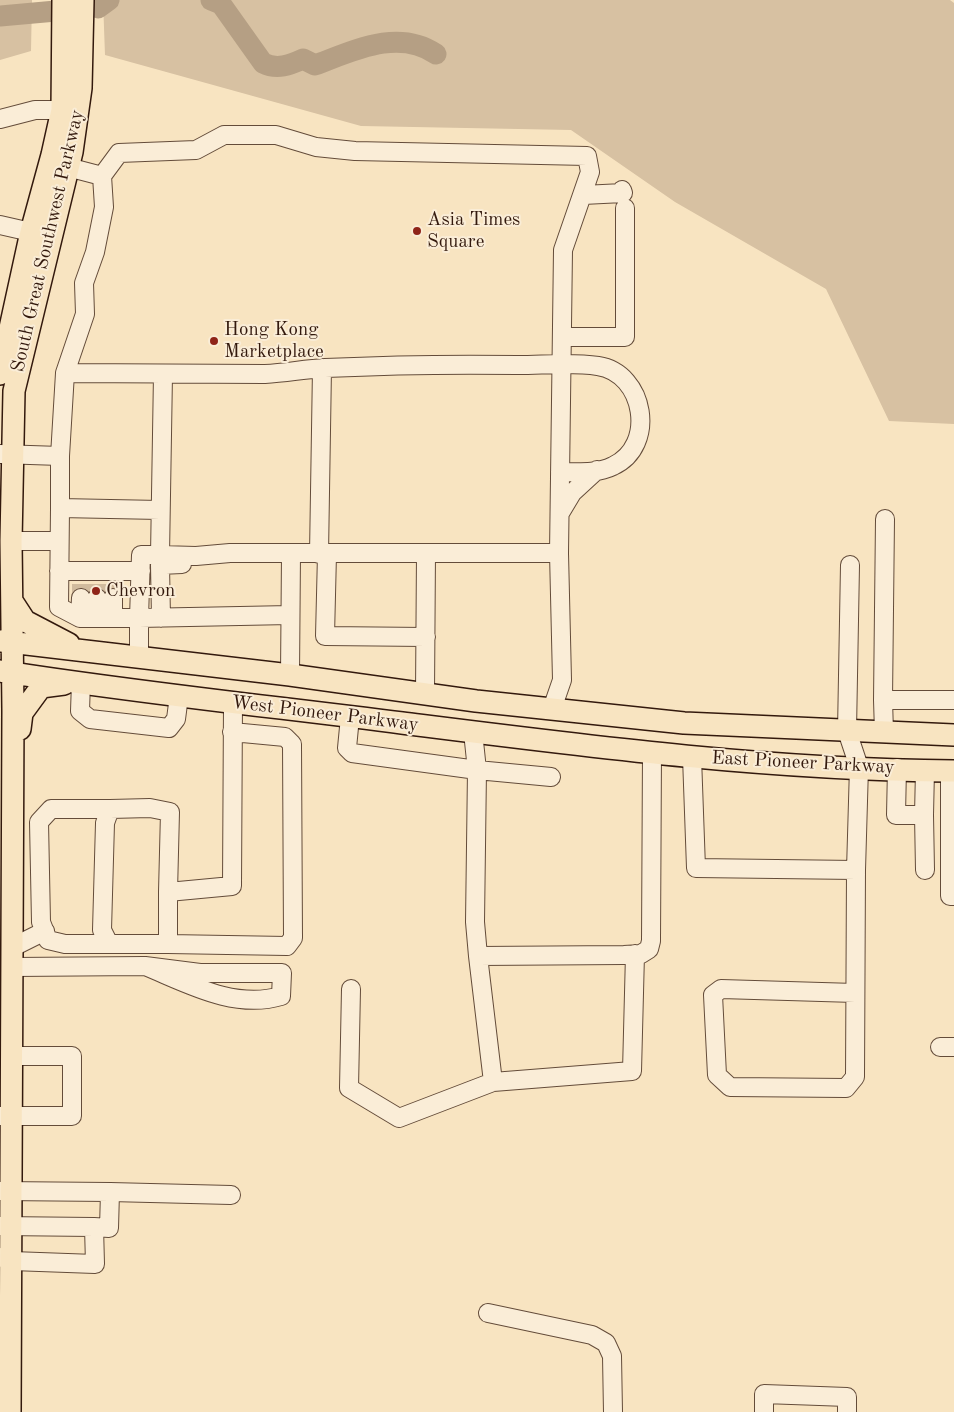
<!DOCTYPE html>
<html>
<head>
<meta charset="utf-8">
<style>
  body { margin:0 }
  canvas { display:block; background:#f8e4c1 }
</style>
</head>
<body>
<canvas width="954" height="1412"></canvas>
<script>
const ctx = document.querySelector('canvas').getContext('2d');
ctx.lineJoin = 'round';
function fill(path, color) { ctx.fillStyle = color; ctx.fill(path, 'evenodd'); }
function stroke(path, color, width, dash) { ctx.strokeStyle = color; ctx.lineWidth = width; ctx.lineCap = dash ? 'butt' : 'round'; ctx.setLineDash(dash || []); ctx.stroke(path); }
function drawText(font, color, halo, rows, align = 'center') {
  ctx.font = font + ' "Old Standard TT",serif'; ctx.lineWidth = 4; ctx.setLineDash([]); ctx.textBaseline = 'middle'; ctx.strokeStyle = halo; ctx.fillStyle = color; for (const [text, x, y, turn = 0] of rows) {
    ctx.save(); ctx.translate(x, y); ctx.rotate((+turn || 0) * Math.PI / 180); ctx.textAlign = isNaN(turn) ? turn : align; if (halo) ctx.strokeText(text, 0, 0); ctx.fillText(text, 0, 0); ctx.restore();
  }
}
const green = new Path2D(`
  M0 0H32L31 51 0 60Z
  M103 0H950L954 3V424L889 421 826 289 675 202 571 130 361 126 105 55Z`);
const river = new Path2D(`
  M211 0 221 4 263 63C277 70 290 65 303 59L315 65C353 51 398 28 436 54
  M98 8 109 0
  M0 16 56 11`);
const minorTunnel = new Path2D(`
  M112 584 113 598
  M81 598V584
  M97 598V584`);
const minor = new Path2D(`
  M0 119 35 110H62
  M56 164 102 176 119 153 196 150 224 135H276L316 147 355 151 587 156 590 172 563 250 559 553 562 680 552 709
  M583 195 623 193 622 190
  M0 225 44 235
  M563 337H625V208
  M65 373 85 314 84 283 95 252 104 207 102 176
  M163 374 160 555 196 556 230 553H559
  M0 454 60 456 65 373 265 374C286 373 305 369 325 368 390 365 454 364 518 365 544 365 572 362 598 366 645 373 657 446 613 466 597 474 577 472 560 472
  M60 456V508L160 510
  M60 508 59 607 80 618H139V658
  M560 513 572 493 597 470
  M11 541H59
  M319 554 322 368
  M327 554 325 636 426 637
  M160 555H141L139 618 290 615
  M59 571H141
  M113 598V618
  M80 618 81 598
  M96 618 97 598
  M161 618 160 565 182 564
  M290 675 291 554
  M81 682 80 711 90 719 169 728 176 719 179 696
  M425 693 426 553
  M883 700 885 519
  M350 717 347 748 352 753 477 770 551 777
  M473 732 477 770 475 922 478 956 624 955 641 954 649 949 651 941 652 752
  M884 732 883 700H954
  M692 757 696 868 856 870 859 767 847 731 850 565
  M897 768 896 815H924L925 870
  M950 771V896H954
  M924 815 925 770
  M168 892 170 812 150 808 110 809 105 823 102 930 109 944H168V892L232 886 233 703
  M109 944H65L48 940 41 922 39 822 51 809H110
  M168 944 287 946 293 938 292 744 285 737 232 732
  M13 947 45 931
  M478 956 493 1082
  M13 967 145 966 200 973H282L281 996C234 1010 187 983 145 966
  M351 989 349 1088 399 1118 493 1082 632 1071 635 954
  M855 993 721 989 713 995 717 1075 730 1087 846 1088 855 1077 856 870
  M940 1047H954
  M0 1116H72V1056H13
  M0 1191 110 1192 109 1228 94 1227
  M110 1192 231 1195
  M0 1226 94 1227 95 1264 12 1261 0 1257
  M488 1313 592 1335 606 1343 612 1356 613 1412
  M764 1412V1394L847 1397V1412`);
const major = new Path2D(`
  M0 374 31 232 52 155 62 110 63 0
  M12 601 25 621 69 644
  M0 641 290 675 476 701 684 723 954 735
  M0 671C133 692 268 706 402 723 585 746 769 770 954 771
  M20 729 22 713 41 687 64 684
  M10 1412 13 711 11 541 14 391 72 152 81 88 83 0`);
const markers = [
  [417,231,5,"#8f2418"],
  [214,341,5,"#8f2418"],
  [96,591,5,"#8f2418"]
];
const poiNames = [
  ["Asia Times",427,220],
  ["Square",427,242],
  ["Hong Kong",224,330],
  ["Marketplace",224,352],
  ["Chevron",106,591]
];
const streetNames = [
  ["South Great Southwest Parkway",48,241,-77],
  ["West Pioneer Parkway",325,714,7],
  ["East Pioneer Parkway",803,763,3]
];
fill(green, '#d7c1a2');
stroke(river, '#b59f84', 21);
stroke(minorTunnel, '#d1bb9d', 18, [18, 9]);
stroke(minor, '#644c3a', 20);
stroke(major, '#33190d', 24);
stroke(minor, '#faedd7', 18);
stroke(major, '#f8e4c1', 21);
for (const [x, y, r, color] of markers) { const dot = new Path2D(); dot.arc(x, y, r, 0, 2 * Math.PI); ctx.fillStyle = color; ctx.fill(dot); stroke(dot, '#faedd7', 2); }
drawText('19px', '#33190d', '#faedd7', poiNames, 'left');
drawText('19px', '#33190d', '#faedd7', streetNames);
</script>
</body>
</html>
